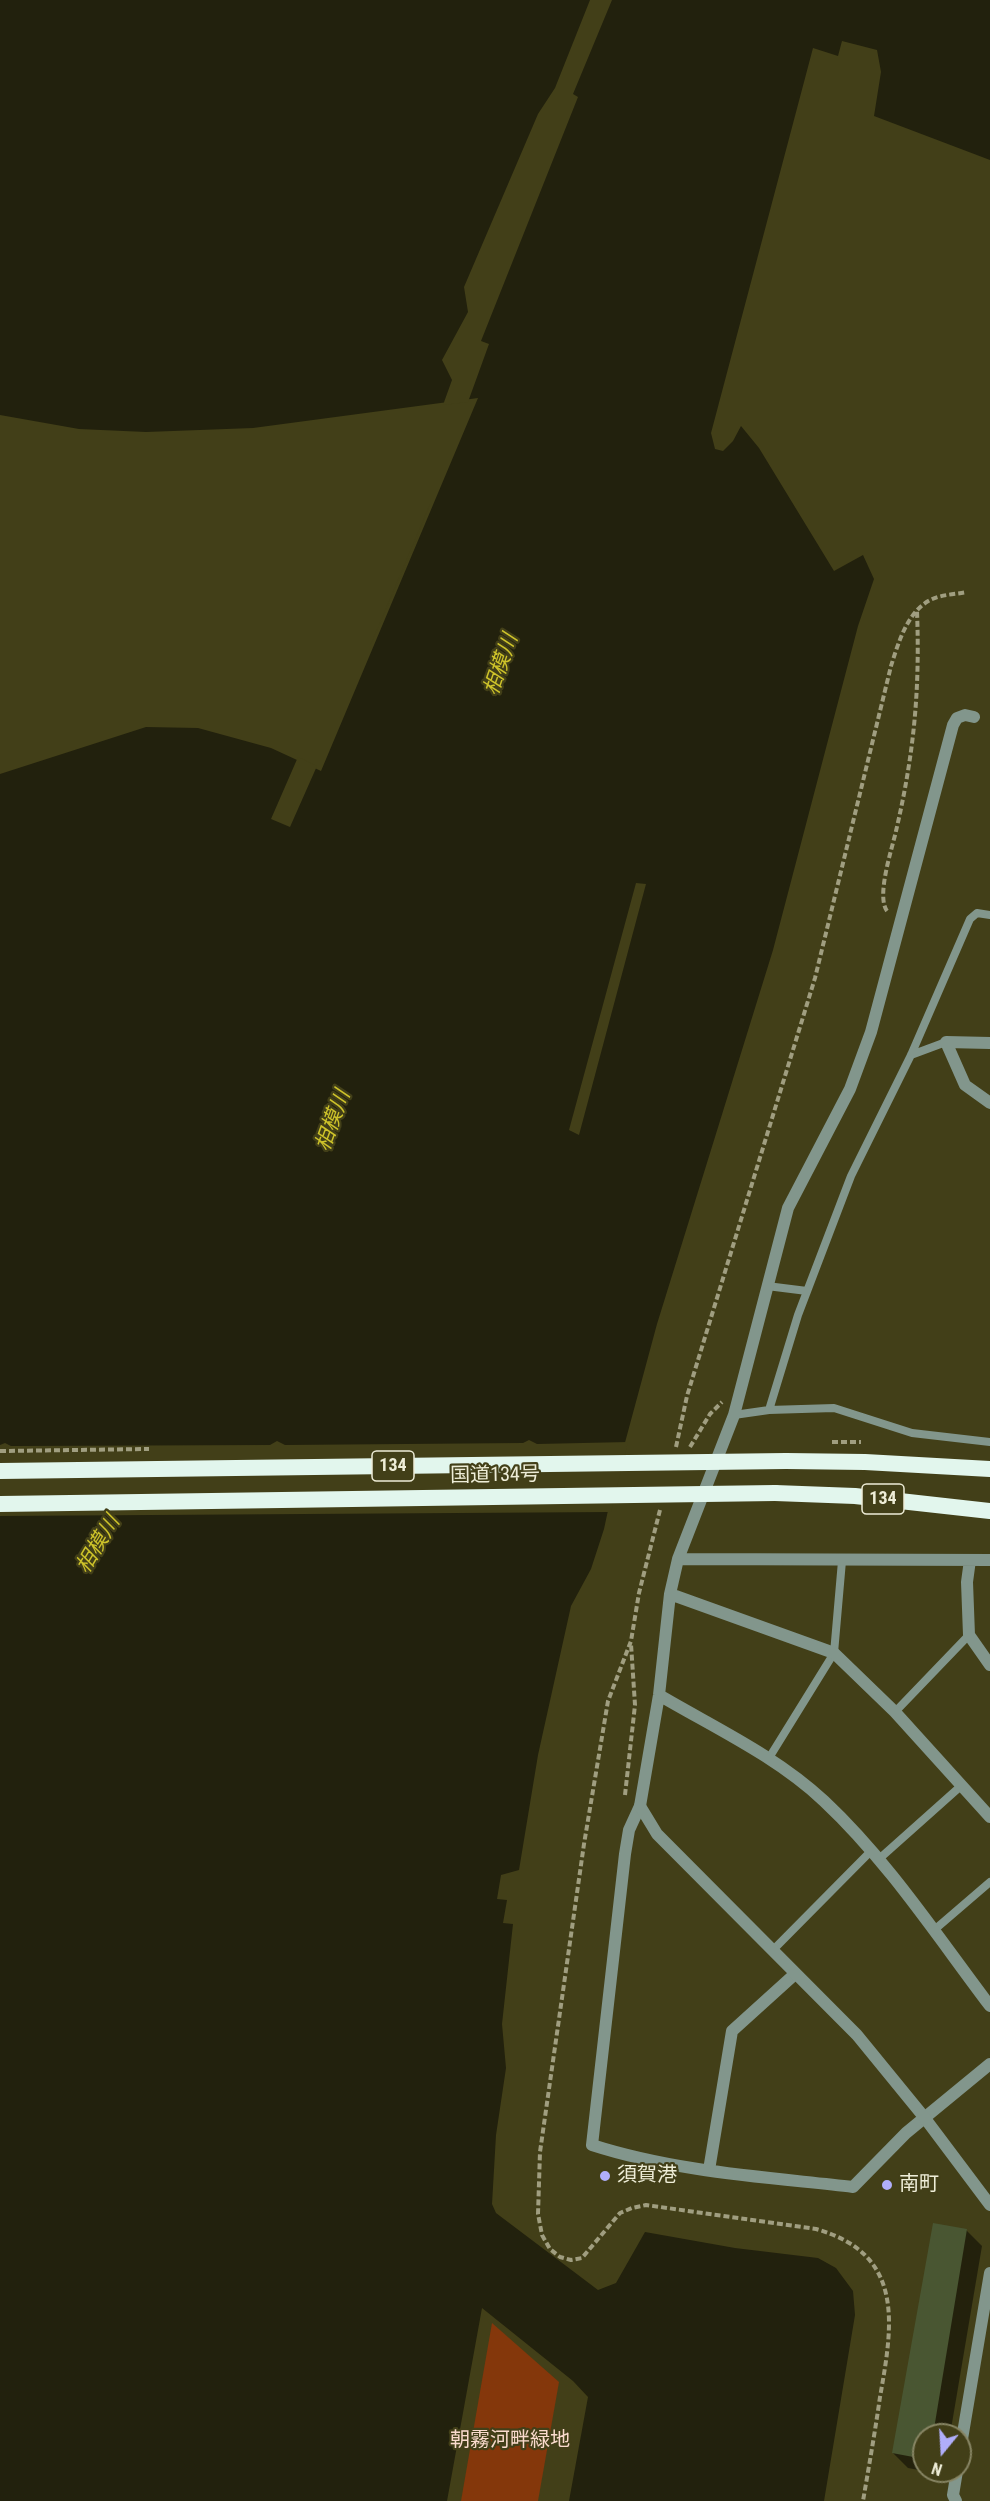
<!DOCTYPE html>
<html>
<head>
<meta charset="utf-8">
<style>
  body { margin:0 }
  #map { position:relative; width:990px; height:2501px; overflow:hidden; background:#423f18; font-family:"Roboto Condensed",sans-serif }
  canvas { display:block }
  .north { position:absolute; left:912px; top:2423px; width:60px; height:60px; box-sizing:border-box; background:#423f18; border:2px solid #878564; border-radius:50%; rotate:198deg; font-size:16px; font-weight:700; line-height:24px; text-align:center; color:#eeedd7 }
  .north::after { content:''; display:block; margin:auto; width:21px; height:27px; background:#b0aefa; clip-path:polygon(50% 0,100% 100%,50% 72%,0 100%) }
</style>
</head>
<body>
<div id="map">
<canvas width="990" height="2501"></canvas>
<div class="north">N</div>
</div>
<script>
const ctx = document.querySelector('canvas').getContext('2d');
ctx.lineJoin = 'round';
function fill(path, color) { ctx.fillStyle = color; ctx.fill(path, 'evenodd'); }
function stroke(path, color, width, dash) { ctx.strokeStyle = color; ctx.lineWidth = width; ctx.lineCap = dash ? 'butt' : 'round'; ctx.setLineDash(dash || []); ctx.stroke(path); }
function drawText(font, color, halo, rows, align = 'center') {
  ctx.font = font + ' "Roboto Condensed","Noto Sans JP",sans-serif'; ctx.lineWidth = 4.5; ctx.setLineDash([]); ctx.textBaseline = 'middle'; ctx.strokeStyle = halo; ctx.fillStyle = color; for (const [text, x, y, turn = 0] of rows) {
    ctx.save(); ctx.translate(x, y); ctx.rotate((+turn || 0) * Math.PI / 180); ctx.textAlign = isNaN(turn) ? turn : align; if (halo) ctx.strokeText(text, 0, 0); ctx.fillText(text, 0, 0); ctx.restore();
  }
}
const green = new Path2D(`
  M492 2323 559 2382 538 2501H461Z`);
const water = new Path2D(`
  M0 0H990V160L874 116 881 72 877 50 842 41 838 56 813 48 711 433 715 449 723 451 733 441 741 426 759 448 834 571 863 555 874 579 858 626 773 950 657 1324 613 1487 604 1529 591 1569 571 1606 538 1755 519 1870 501 1875 497 1899 507 1900 503 1923 513 1924 502 2024 506 2068 496 2135 492 2204 496 2213 598 2290 616 2283 645 2232 735 2248 818 2258 836 2268 853 2291 855 2315 824 2501H569L588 2397 573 2381 482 2308 447 2501H0V774L146 727 198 728 271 748 321 771 478 398 253 428 146 432 79 429 0 415Z`);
const pier = new Path2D(`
  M590 0H612L573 94 578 97 481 341 489 344 468 402 443 405 452 380 442 360 468 312 464 287 538 114 555 88Z
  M430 504 414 547 370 646Z
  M298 757 317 766 290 827 271 819Z
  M636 883 646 884 579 1135 569 1130Z
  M529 1440 537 1444 628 1442 611 1512 0 1516V1445L5 1443 11 1446 270 1445 277 1441 285 1445 523 1443Z`);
const shadow = new Path2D(`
  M966 2230 982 2246 950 2435H924V2471L908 2468 893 2453Z
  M926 2471H944V2474Z`);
const building = new Path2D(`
  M933 2223 967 2229 933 2435H924V2459L892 2453Z`);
const path = new Path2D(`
  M887 911C876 896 892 849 896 831 914 754 920 690 917 611
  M832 1442H861
  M676 1447 687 1396 815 978 891 666C899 641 909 605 938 597 948 594 958 594 967 592
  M690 1447 710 1414 722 1402
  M660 1510 639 1593 631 1641 608 1701 584 1844 540 2152 538 2214 542 2235 550 2249 560 2257 571 2260 582 2258 620 2213 632 2208 646 2205 816 2229C905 2254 893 2324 880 2397 875 2432 869 2466 863 2501
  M625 1795 635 1705 631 1644`);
const service = new Path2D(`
  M911 1055 946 1042
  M767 1286 807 1291
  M769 1410 798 1315 851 1176 911 1055 970 919 977 913 990 915
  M734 1415 769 1410 834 1408 912 1433 990 1442
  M895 1712 969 1635
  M769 1758 834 1653 842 1561
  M879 1859 962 1785
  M933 1931 990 1882
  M773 1950 871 1851`);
const minor = new Path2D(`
  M974 717 965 715 957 718 953 725 871 1032 850 1089 788 1208 734 1415 678 1559 670 1594 659 1695 640 1806 629 1830 625 1854 592 2145C676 2172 766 2177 853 2187L906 2133 990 2064
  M990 1043 946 1042 965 1085 990 1103
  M678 1559 990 1560
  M970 1560 967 1582 969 1635 990 1665
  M670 1594 834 1653 895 1712 990 1817
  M659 1695C715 1728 776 1756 824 1801 888 1861 937 1936 990 2006
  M709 2170 732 2031 795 1974
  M960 2451 990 2273
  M956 2501 953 2495 957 2471`);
const tertiary = new Path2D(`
  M640 1806 657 1834 857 2035 924 2117 990 2205`);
const trunk = new Path2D(`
  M786 1461 865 1462 990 1469
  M775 1493 855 1496 990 1511`);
const pathBridge = new Path2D(`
  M0 1451 149 1449`);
const trunkBridge = new Path2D(`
  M0 1471 786 1461
  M0 1504 775 1493`);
const markers = [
  [605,2176,6,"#b0aefa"],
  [887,2185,6,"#b0aefa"]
];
const shields = [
  [393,1466,42],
  [883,1499,42]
];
const shieldNames = [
  ["134",393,1466],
  ["134",883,1499]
];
const streetNames = [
  ["国道134号",495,1476,-1]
];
const poiNames = [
  ["須賀港",617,2176],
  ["南町",899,2185]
];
const parkNames = [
  ["朝霧河畔緑地",510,2441]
];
const waterNames = [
  ["相模川",502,665,-71],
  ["相模川",334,1121,-70],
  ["相模川",99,1545,-59]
];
fill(green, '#84370b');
fill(water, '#22210d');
fill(pier, '#423f18');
fill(shadow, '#0007');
fill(building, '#495632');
stroke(path, '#a09e80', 4, [6, 3]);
stroke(service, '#82968c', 8);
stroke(minor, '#82968c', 12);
stroke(tertiary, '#82968c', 12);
stroke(trunk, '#e2f6ed', 16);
stroke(pathBridge, '#a09e80', 4, [6, 3]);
stroke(trunkBridge, '#e2f6ed', 16);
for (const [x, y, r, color] of markers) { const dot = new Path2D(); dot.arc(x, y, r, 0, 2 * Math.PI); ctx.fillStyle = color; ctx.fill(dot); stroke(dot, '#423f18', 2); }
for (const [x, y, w] of shields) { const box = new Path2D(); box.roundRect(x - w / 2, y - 15, w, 30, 4.5); ctx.fillStyle = '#423f18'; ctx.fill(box); stroke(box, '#eeedd7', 1.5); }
drawText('bold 18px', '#eeedd7', null, shieldNames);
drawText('20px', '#eeedd7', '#423f18', streetNames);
drawText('20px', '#eeedd7', '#423f18', poiNames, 'left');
drawText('20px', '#fadbcd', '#423f18', parkNames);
drawText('italic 21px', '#cec32a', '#423f18', waterNames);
</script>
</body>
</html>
